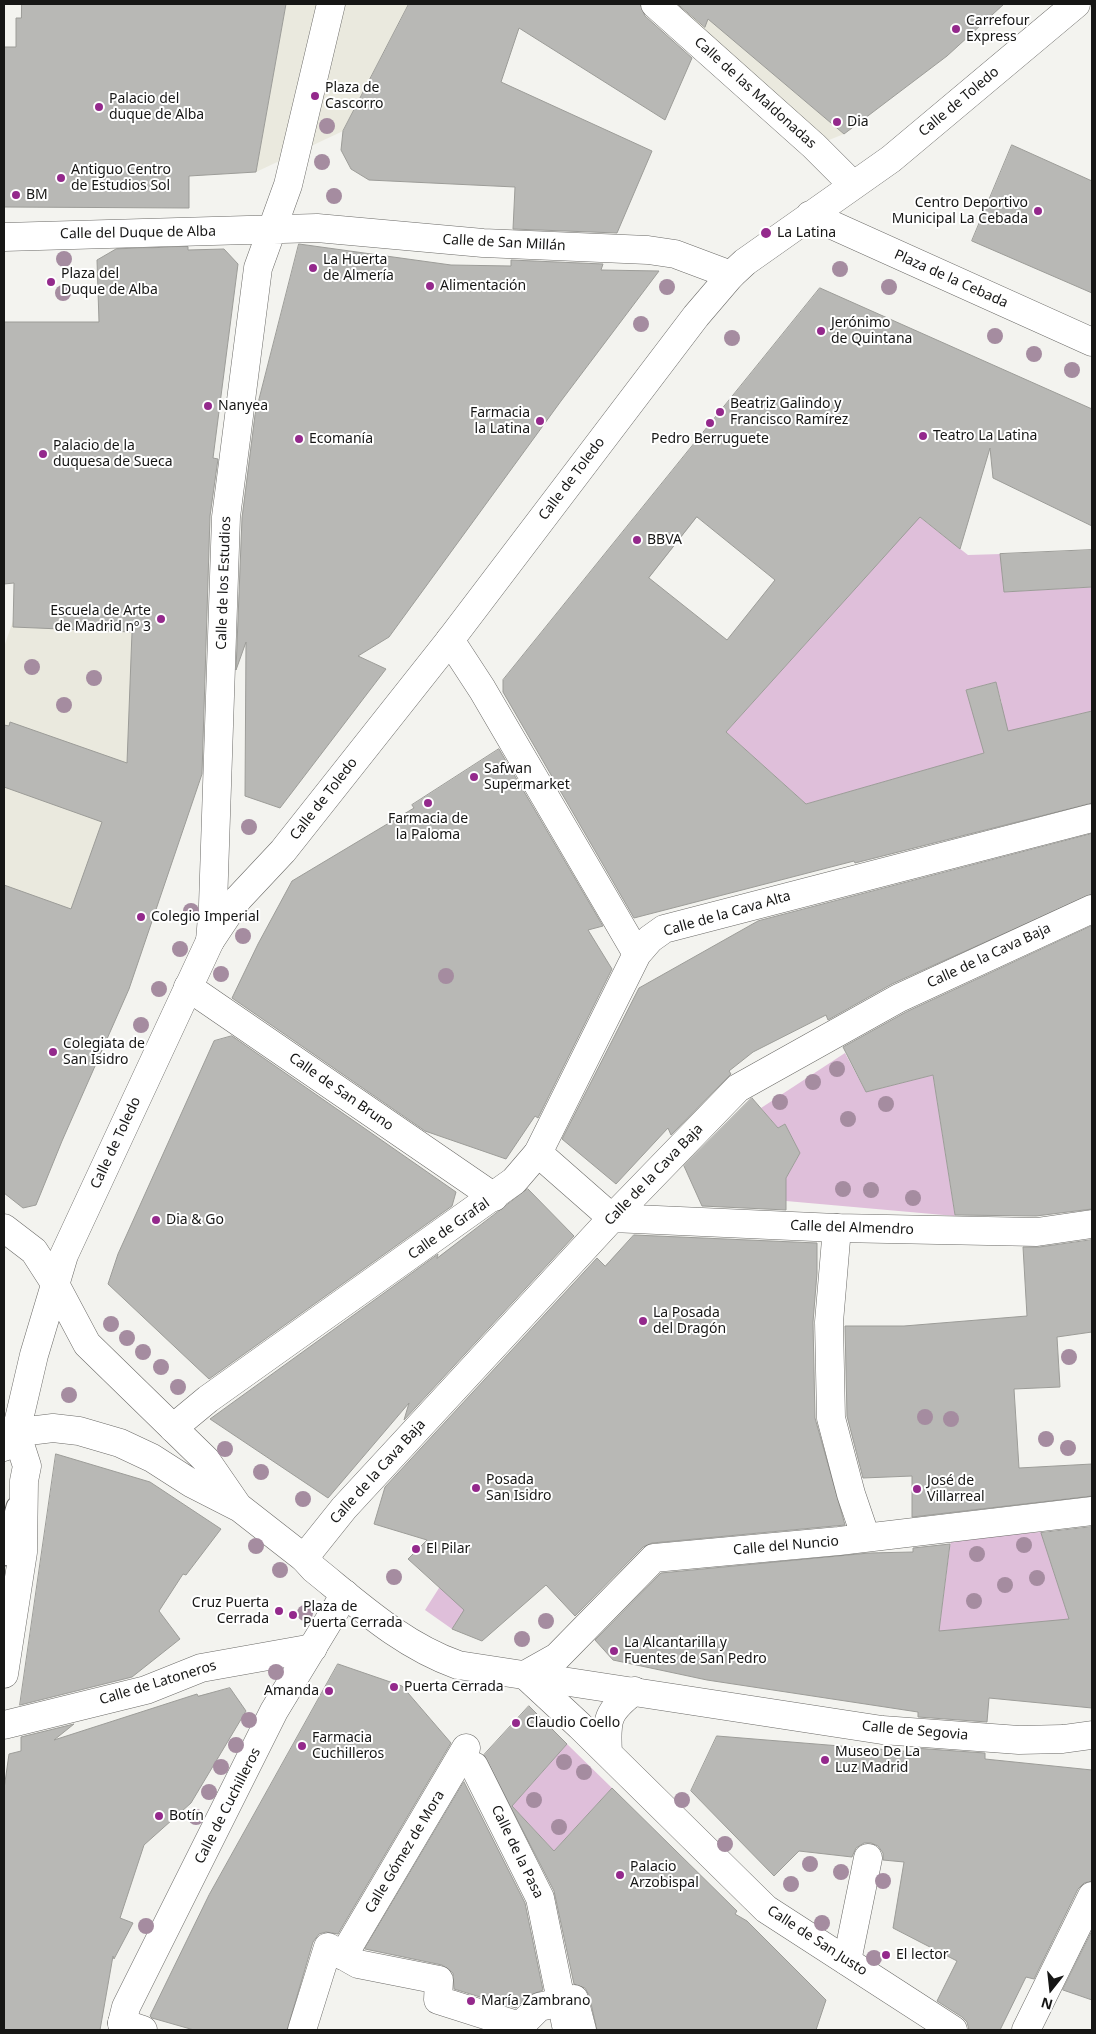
<!DOCTYPE html>
<html>
<head>
<meta charset="utf-8">
<style>
  body { margin:0 }
  #map { position:relative; width:1096px; height:2034px; overflow:hidden; background:#f3f3ef; font-family:"Noto Sans",sans-serif }
  canvas { display:block }
  .frame { position:absolute; inset:0; border:5px solid #161615; pointer-events:none }
  .north { position:absolute; left:1026px; top:1964px; width:50px; height:50px; -webkit-text-stroke:4px #fff; paint-order:stroke; rotate:196deg; font-size:14px; font-weight:700; line-height:20px; text-align:center; color:#161615 }
  .north::after { content:''; display:block; margin:auto; width:18px; height:22px; background:#161615; clip-path:polygon(50% 0,100% 100%,50% 72%,0 100%) }
</style>
</head>
<body>
<div id="map">
<canvas width="1096" height="2034"></canvas>
<div class="frame"></div>
<div class="north">N</div>
</div>
<script>
const ctx = document.querySelector('canvas').getContext('2d');
ctx.lineJoin = 'round';
function fill(path, color) { ctx.fillStyle = color; ctx.fill(path, 'evenodd'); }
function stroke(path, color, width, dash) { ctx.strokeStyle = color; ctx.lineWidth = width; ctx.lineCap = dash ? 'butt' : 'round'; ctx.setLineDash(dash || []); ctx.stroke(path); }
function drawText(font, color, halo, rows, align = 'center') {
  ctx.font = font + ' "Noto Sans",sans-serif'; ctx.lineWidth = 4; ctx.setLineDash([]); ctx.textBaseline = 'middle'; ctx.strokeStyle = halo; ctx.fillStyle = color; for (const [text, x, y, turn = 0] of rows) {
    ctx.save(); ctx.translate(x, y); ctx.rotate((+turn || 0) * Math.PI / 180); ctx.textAlign = isNaN(turn) ? turn : align; if (halo) ctx.strokeText(text, 0, 0); ctx.fillText(text, 0, 0); ctx.restore();
  }
}
const built = new Path2D(`
  M286 4H409L343 131 256 172Z
  M655 4H691L844 134 814 146Z
  M13 621 132 629 131 670 195 794 129 989 4 930V647Z`);
const green = new Path2D(`
  M912 511 968 555 1001 554 1004 592 1092 587V711L1051 721 985 753 806 804 726 732 888 552ZM996 682 1002 704 973 713 966 690Z
  M845 1053 866 1092 933 1075 955 1216 786 1201V1178L800 1153 785 1124 778 1128 761 1108Z
  M1041 1532 1069 1619 937 1646 951 1539Z
  M474 1549 506 1566 452 1629 425 1610 439 1588Z
  M567 1744 612 1788 554 1851 512 1806Z`);
const building = new Path2D(`
  M22 4H286L256 172 189 176V208L4 207V47H16V18H21Z
  M409 4H640L645 16 692 58 665 120 519 28 501 82 652 151 617 233 513 229 515 187 369 180 351 169 341 150 343 131Z
  M678 4H1004L947 56 844 134 708 19 705 27Z
  M1012 145 1092 181V293L972 241Z
  M299 244 451 265 511 266V260L603 264 601 270 659 271 561 401 389 637 358 656 386 669 280 808 245 796 246 642 236 670 242 518 255 415Z
  M188 247V250L224 249 238 264 213 458 218 459 210 516 202 774 129 989 62 1141 36 1205 23 1208 4 1193V885L71 909 102 822 4 787V725L9 726 10 722 127 763 132 632 13 627 14 583 4 584V322H99L97 260 116 249Z
  M820 288 1092 409V526L993 478 990 448 960 549 920 517 726 732 806 804 984 753 966 690 996 682 1008 731 1092 711V803L855 863 854 861 634 918 503 692V680ZM697 517 775 580 727 640 649 578Z
  M1092 550V587L1004 592 1000 554Z
  M499 749 603 926 588 930 612 969 538 1118 535 1116 506 1159 425 1131 232 998 258 944 292 881 414 808 412 805Z
  M1092 834V894L892 984 828 1020 826 1015 753 1052 729 1071 731 1074 671 1135 668 1128 616 1184 562 1139 639 988 758 921Z
  M1092 926V1209L1036 1216 955 1215 933 1075 866 1092 843 1047 906 1012Z
  M232 1036 456 1192 452 1206 209 1379 108 1284 118 1254 214 1041Z
  M752 1098 778 1128 785 1124 800 1153 786 1178V1210L702 1206 684 1166Z
  M528 1189 574 1236 404 1420 409 1403 328 1498 210 1419 438 1254 437 1258Z
  M634 1235 817 1243V1273L813 1322 815 1418 845 1525 652 1543 643 1547 575 1616 546 1585 482 1641 452 1629 464 1610 408 1559 427 1540 374 1524 385 1487 597 1258 605 1266Z
  M1092 1240V1332L1057 1337 1060 1387 1014 1389 1019 1468 1092 1464V1496L912 1517V1476L863 1478 847 1416 845 1326H904L1027 1316 1023 1247H1039Z
  M56 1454 150 1482 221 1529 186 1575 183 1574 159 1611 180 1639 132 1677 20 1705Z
  M1092 1527V1708L989 1698 987 1722 918 1717V1712L707 1680 613 1660 595 1640 661 1573 869 1553 913 1552V1548L950 1544 939 1631 1069 1619 1041 1533Z
  M338 1664 402 1686 451 1743 338 1934 326 1932 319 1934 313 1942 287 2030H194L152 2018 150 2016 209 1895Z
  M230 1688 246 1711 191 1803 144 1845 120 1918 133 1923 114 1959 113 1956 100 2030H4V1789L9 1754 21 1751V1737L74 1724 54 1740 197 1694 198 1696Z
  M529 1706 567 1744 512 1806 554 1851 612 1788 737 1911 735 1914 747 1921 826 2000 816 2030H597L589 1995 585 1988 574 1984 554 1891 484 1755Z
  M717 1736 914 1752V1748L985 1753V1759L1092 1770V1881L1084 1883 1078 1889 1034 1979 1026 1977 1000 2030H969L967 2022 962 2017 937 2001 957 1961 893 1928 904 1862 883 1860V1853L878 1846 871 1843H864L856 1848 852 1857 799 1851 774 1876 691 1791Z
  M464 1782 525 1903 543 1990 528 1996 516 2008 454 1989 453 1973 442 1965 365 1949Z
  M1092 1931V2000L1063 1990Z`);
const service = new Path2D(`
  M4 1555 17 1507`);
const pedestrian = new Path2D(`
  M188 987 494 1197
  M538 1153 612 1218
  M837 1228 829 1322 831 1418 851 1494 866 1538
  M525 1675 557 1657 654 1558 839 1541 1092 1511
  M4 1725 146 1690 201 1668 313 1648
  M343 1956 466 1748
  M847 1961 868 1858
  M122 2023 143 2030
  M302 2030 328 1947 358 1964 439 1980 438 2000 520 2026 539 2007 574 1999 582 2030`);
const minor = new Path2D(`
  M655 4 814 146 853 185
  M4 237 317 228 483 243 648 250 675 254 731 275
  M450 640 482 689 637 954
  M210 941 213 905 226 517 258 268 288 185 331 4
  M612 1218 837 1228 1037 1232 1092 1224
  M173 1428 208 1399 514 1181 538 1153 637 954 650 939 664 929 1092 818
  M304 1558 344 1508 612 1218 738 1088 899 998 1092 909
  M4 1674 23 1552 24 1481 27 1466 16 1432
  M525 1675 580 1726 766 1909 953 2030
  M608 1753C606 1719 607 1712 634 1691
  M474 1766 540 1898 567 2030
  M123 2030 122 2023 126 2007 274 1711 345 1594
  M1026 2030 1092 1896`);
const tertiary = new Path2D(`
  M810 215 1092 342
  M4 1228 34 1251 54 1282 87 1344 206 1460 237 1505
  M4 1434 53 1428 79 1431 120 1443 152 1458 191 1483 240 1508 304 1558 314 1569C360 1606 402 1645 458 1665L882 1730 1019 1740 1063 1739 1092 1735
  M4 1447 16 1432 34 1355 64 1255 210 941 238 899 283 851 450 640 696 316 731 275 745 262 891 159 1076 4`);
const trees = [
  [327,126],
  [322,162],
  [334,196],
  [64,259],
  [840,269],
  [667,287],
  [889,287],
  [63,293],
  [641,324],
  [995,336],
  [732,338],
  [1034,354],
  [1072,370],
  [32,667],
  [94,678],
  [64,705],
  [249,827],
  [191,911],
  [243,936],
  [180,949],
  [221,974],
  [446,976],
  [159,989],
  [141,1025],
  [837,1069],
  [813,1082],
  [780,1102],
  [886,1104],
  [848,1119],
  [843,1189],
  [871,1190],
  [913,1198],
  [111,1324],
  [127,1338],
  [143,1352],
  [1069,1357],
  [161,1367],
  [178,1387],
  [69,1395],
  [925,1417],
  [951,1419],
  [1046,1439],
  [1068,1448],
  [225,1449],
  [261,1472],
  [303,1499],
  [1024,1545],
  [256,1546],
  [977,1554],
  [280,1570],
  [394,1577],
  [1037,1578],
  [1005,1585],
  [974,1601],
  [305,1613],
  [546,1621],
  [522,1639],
  [276,1672],
  [249,1720],
  [236,1745],
  [564,1762],
  [221,1767],
  [584,1772],
  [209,1792],
  [534,1800],
  [682,1800],
  [196,1817],
  [559,1827],
  [725,1844],
  [810,1864],
  [841,1872],
  [883,1881],
  [791,1884],
  [822,1923],
  [146,1926],
  [874,1958]
];
const markers = [
  [956,29,5,"#94298c"],
  [315,96,5,"#94298c"],
  [99,107,5,"#94298c"],
  [837,122,5,"#94298c"],
  [61,178,5,"#94298c"],
  [16,195,5,"#94298c"],
  [1038,211,5,"#94298c"],
  [766,233,6,"#94298c"],
  [313,268,5,"#94298c"],
  [51,282,5,"#94298c"],
  [430,286,5,"#94298c"],
  [821,331,5,"#94298c"],
  [208,406,5,"#94298c"],
  [720,412,5,"#94298c"],
  [540,421,5,"#94298c"],
  [710,423,5,"#94298c"],
  [923,436,5,"#94298c"],
  [299,439,5,"#94298c"],
  [43,454,5,"#94298c"],
  [637,540,5,"#94298c"],
  [161,619,5,"#94298c"],
  [474,777,5,"#94298c"],
  [428,803,5,"#94298c"],
  [141,917,5,"#94298c"],
  [53,1052,5,"#94298c"],
  [156,1220,5,"#94298c"],
  [643,1321,5,"#94298c"],
  [476,1488,5,"#94298c"],
  [917,1489,5,"#94298c"],
  [416,1549,5,"#94298c"],
  [279,1611,5,"#94298c"],
  [293,1615,5,"#94298c"],
  [614,1651,5,"#94298c"],
  [394,1687,5,"#94298c"],
  [329,1691,5,"#94298c"],
  [516,1723,5,"#94298c"],
  [302,1746,5,"#94298c"],
  [825,1760,5,"#94298c"],
  [159,1816,5,"#94298c"],
  [620,1875,5,"#94298c"],
  [886,1955,5,"#94298c"],
  [471,2001,5,"#94298c"]
];
const poiNames = [
  ["Carrefour",966,21],
  ["Express",966,37],
  ["Plaza de",325,88],
  ["Cascorro",325,104],
  ["Palacio del",109,99],
  ["duque de Alba",109,115],
  ["Dia",847,122],
  ["Antiguo Centro",71,170],
  ["de Estudios Sol",71,186],
  ["BM",26,195],
  ["Centro Deportivo",1028,203,"right"],
  ["Municipal La Cebada",1028,219,"right"],
  ["La Latina",777,233],
  ["La Huerta",323,260],
  ["de Almería",323,276],
  ["Plaza del",61,274],
  ["Duque de Alba",61,290],
  ["Alimentación",440,286],
  ["Jerónimo",831,323],
  ["de Quintana",831,339],
  ["Beatriz Galindo y",730,404],
  ["Francisco Ramírez",730,420],
  ["Nanyea",218,406],
  ["Farmacia",530,413,"right"],
  ["la Latina",530,429,"right"],
  ["Teatro La Latina",933,436],
  ["Ecomanía",309,439],
  ["Pedro Berruguete",710,439,"center"],
  ["Palacio de la",53,446],
  ["duquesa de Sueca",53,462],
  ["BBVA",647,540],
  ["Escuela de Arte",151,611,"right"],
  ["de Madrid nº 3",151,627,"right"],
  ["Safwan",484,769],
  ["Supermarket",484,785],
  ["Farmacia de",428,819,"center"],
  ["la Paloma",428,835,"center"],
  ["Colegio Imperial",151,917],
  ["Colegiata de",63,1044],
  ["San Isidro",63,1060],
  ["Dia & Go",166,1220],
  ["La Posada",653,1313],
  ["del Dragón",653,1329],
  ["Posada",486,1480],
  ["San Isidro",486,1496],
  ["José de",927,1481],
  ["Villarreal",927,1497],
  ["El Pilar",426,1549],
  ["Cruz Puerta",269,1603,"right"],
  ["Cerrada",269,1619,"right"],
  ["Plaza de",303,1607],
  ["Puerta Cerrada",303,1623],
  ["La Alcantarilla y",624,1643],
  ["Fuentes de San Pedro",624,1659],
  ["Puerta Cerrada",404,1687],
  ["Amanda",319,1691,"right"],
  ["Claudio Coello",526,1723],
  ["Farmacia",312,1738],
  ["Cuchilleros",312,1754],
  ["Museo De La",835,1752],
  ["Luz Madrid",835,1768],
  ["Botín",169,1816],
  ["Palacio",630,1867],
  ["Arzobispal",630,1883],
  ["El lector",896,1955],
  ["María Zambrano",481,2001]
];
const streetNames = [
  ["Calle de las Maldonadas",755,93,42],
  ["Calle de Toledo",959,102,-40],
  ["Calle del Duque de Alba",138,233,-1],
  ["Calle de San Millán",504,243,3],
  ["Plaza de la Cebada",951,279,24],
  ["Calle de Toledo",572,479,-53],
  ["Calle de los Estudios",224,583,-88],
  ["Calle de Toledo",324,799,-52],
  ["Calle de la Cava Alta",727,914,-16],
  ["Calle de la Cava Baja",989,956,-25],
  ["Calle de San Bruno",341,1092,35],
  ["Calle de Toledo",116,1143,-65],
  ["Calle de la Cava Baja",654,1175,-46],
  ["Calle del Almendro",852,1228,2],
  ["Calle de Grafal",449,1229,-35],
  ["Calle de la Cava Baja",378,1472,-48],
  ["Calle del Nuncio",786,1546,-5],
  ["Calle de Latoneros",158,1683,-17],
  ["Calle de Segovia",915,1731,5],
  ["Calle de Cuchilleros",228,1806,-63],
  ["Calle Gómez de Mora",405,1852,-59],
  ["Calle de la Pasa",517,1852,64],
  ["Calle de San Justo",817,1941,33]
];
fill(built, '#eae9de');
fill(green, '#dfbfda');
fill(building, '#b8b8b5');
stroke(building, '#9c9c98', 1);
stroke(service, '#6b6a67', 23);
stroke(pedestrian, '#6b6a67', 29);
stroke(minor, '#6b6a67', 29);
stroke(tertiary, '#6b6a67', 29);
stroke(service, '#fff', 21);
stroke(pedestrian, '#fff', 28);
stroke(minor, '#fff', 28);
stroke(tertiary, '#fff', 28);
ctx.fillStyle = '#a58ca0';
for (const [x, y] of trees) { ctx.beginPath(); ctx.arc(x, y, 8, 0, 2 * Math.PI); ctx.fill(); }
for (const [x, y, r, color] of markers) { const dot = new Path2D(); dot.arc(x, y, r, 0, 2 * Math.PI); ctx.fillStyle = color; ctx.fill(dot); stroke(dot, '#fff', 2); }
drawText('14px', '#161615', '#fff', poiNames, 'left');
drawText('14px', '#161615', '#fff', streetNames);
</script>
</body>
</html>
